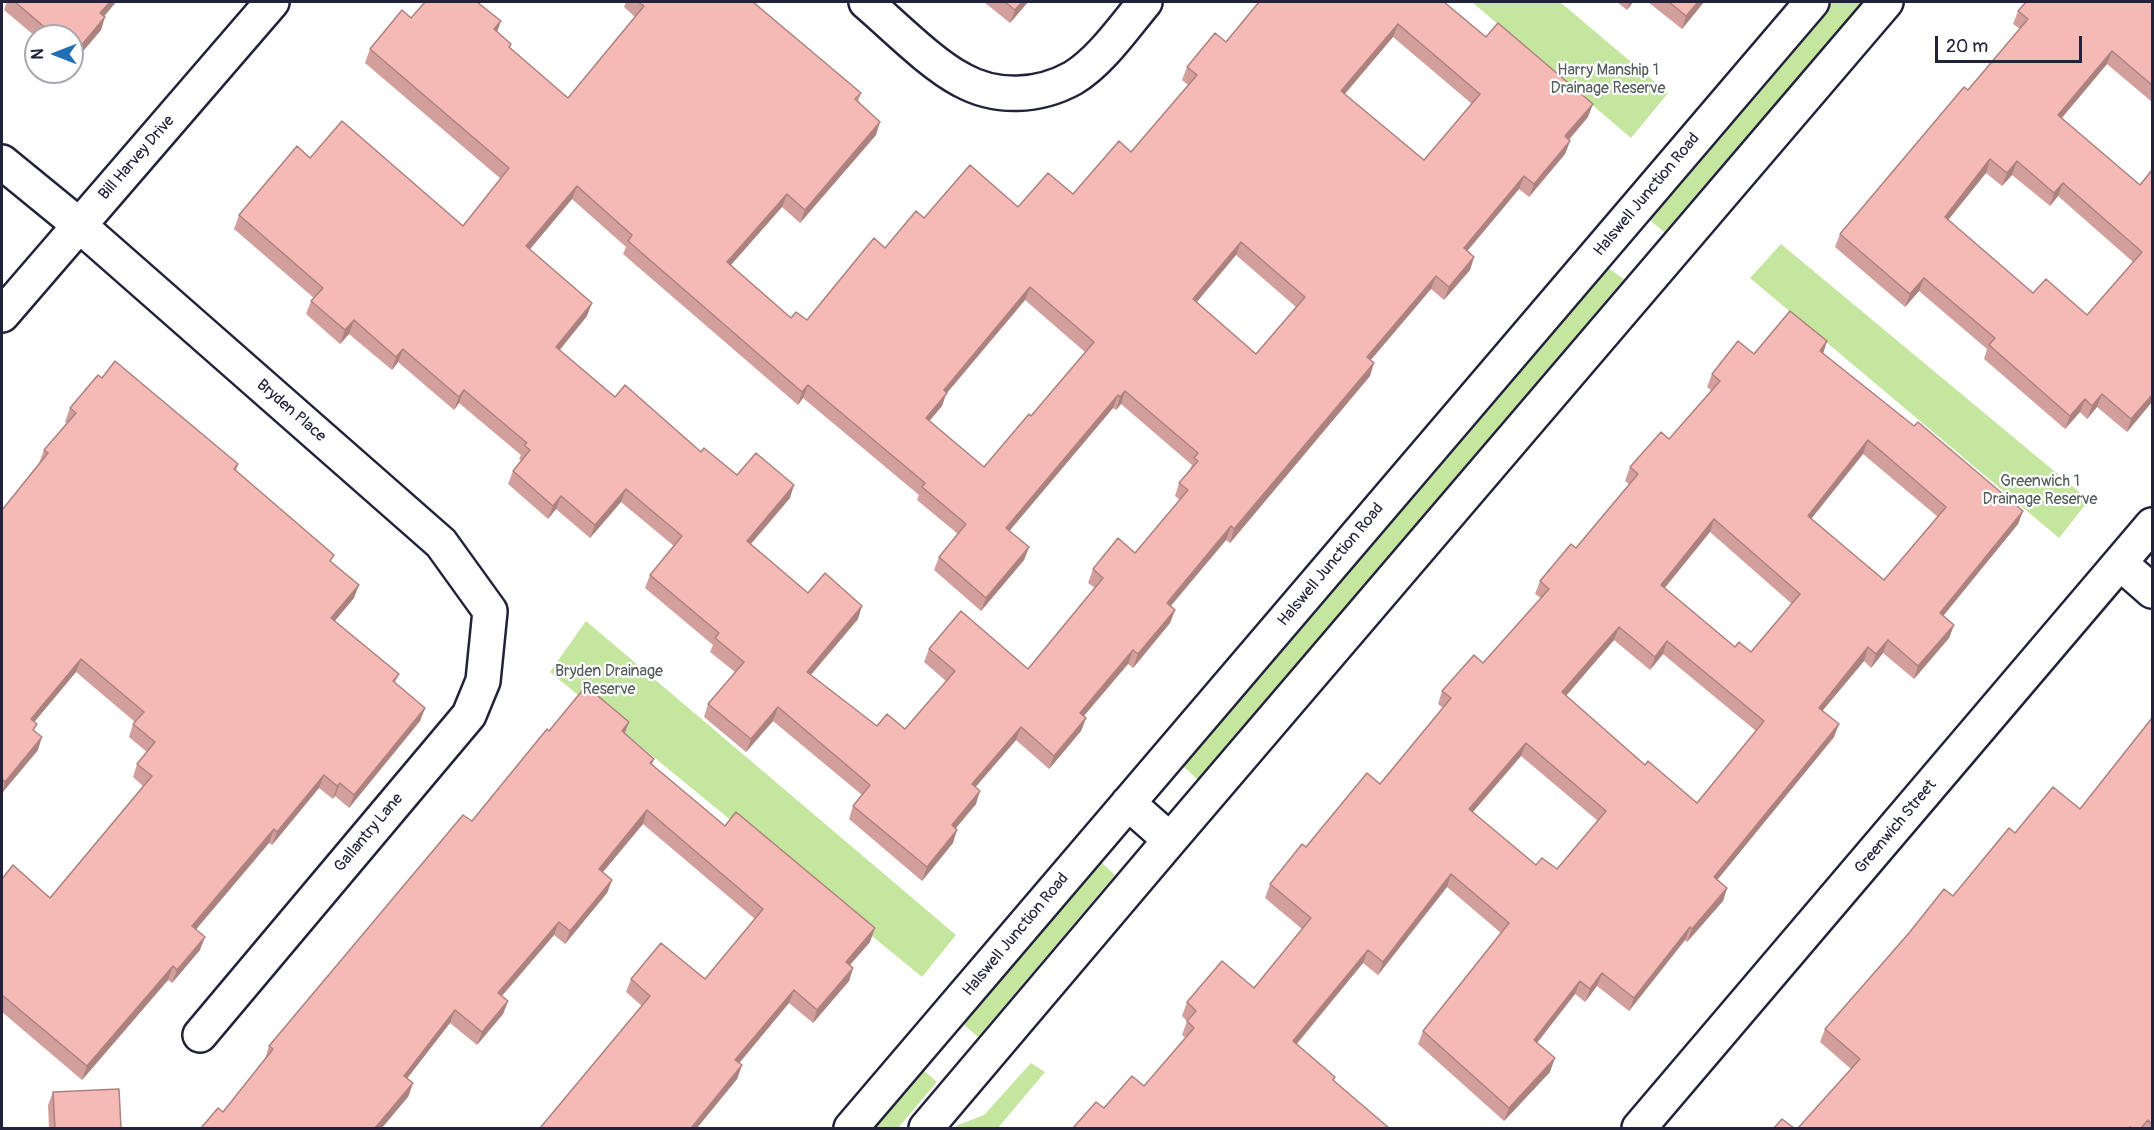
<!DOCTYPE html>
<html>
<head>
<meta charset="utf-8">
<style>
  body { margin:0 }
  #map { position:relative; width:2154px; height:1130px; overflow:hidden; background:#fff; font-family:Pangolin,sans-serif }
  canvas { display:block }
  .frame { position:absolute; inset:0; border:3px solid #22223b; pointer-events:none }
  .north { position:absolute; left:24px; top:24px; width:60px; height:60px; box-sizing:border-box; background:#fff; border:2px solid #a7a7b1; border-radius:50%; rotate:270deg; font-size:16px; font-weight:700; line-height:24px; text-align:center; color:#22223b }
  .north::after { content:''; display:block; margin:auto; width:21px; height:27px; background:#1f6fb2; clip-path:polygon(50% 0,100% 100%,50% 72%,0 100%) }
  .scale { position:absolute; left:1935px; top:36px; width:147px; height:27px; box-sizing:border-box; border:3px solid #22223b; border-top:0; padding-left:8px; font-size:18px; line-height:21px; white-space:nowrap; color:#22223b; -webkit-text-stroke:4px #fff; paint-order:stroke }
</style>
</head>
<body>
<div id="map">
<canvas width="2154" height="1130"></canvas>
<div class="frame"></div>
<div class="north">N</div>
<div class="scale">20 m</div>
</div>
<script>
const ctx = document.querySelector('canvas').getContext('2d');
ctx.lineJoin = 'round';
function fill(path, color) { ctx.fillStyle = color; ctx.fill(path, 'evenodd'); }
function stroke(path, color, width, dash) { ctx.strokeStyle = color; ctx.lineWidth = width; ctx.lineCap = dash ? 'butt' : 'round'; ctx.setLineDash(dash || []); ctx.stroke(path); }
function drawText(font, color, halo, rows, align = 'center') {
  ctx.font = font + ' Pangolin,sans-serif'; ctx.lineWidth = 4.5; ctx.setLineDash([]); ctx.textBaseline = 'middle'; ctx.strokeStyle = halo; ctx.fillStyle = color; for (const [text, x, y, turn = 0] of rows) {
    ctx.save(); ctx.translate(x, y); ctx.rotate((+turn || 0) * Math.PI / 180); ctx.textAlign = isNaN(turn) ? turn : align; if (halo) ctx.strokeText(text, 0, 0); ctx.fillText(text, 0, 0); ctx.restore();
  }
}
const green = new Path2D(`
  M1472 2H1560L1668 93 1631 138Z
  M1833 2H1863L1664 232 1650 220 1699 158Z
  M1781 244 2089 500 2059 538 1750 278Z
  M1608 268 1624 279 1198 780 1183 766Z
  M586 621 956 935 922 977 550 672Z
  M1100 861 1115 875 978 1037 963 1024Z
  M1031 1063 1045 1072 998 1128H955L958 1125 984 1115Z
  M922 1069 937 1082 898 1128H870Z`);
const street = new Path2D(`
  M866 2C893 25 931 64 962 80 996 99 1039 97 1073 78 1100 62 1125 26 1145 2
  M2 162 79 225 441 543 490 611 483 681 469 715 200 1035
  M2 315 272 2
  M2120 563 2152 591
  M1639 1128 2152 525`);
const secondary = new Path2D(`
  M1128 803 1170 840
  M851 1128 1812 2
  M926 1128 1170 840 1886 2`);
const wall = new Path2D(`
  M7 2H116L104 16 101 30 72 64V36H36V37L4 10Z
  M626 2H753L861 93 858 102 876 135 800 223 782 207 731 265 791 318 807 320 885 248 924 218 1018 207 1073 194 1131 152 1188 85 1182 80 1187 67 1226 42 1259 2 1486 37 1588 117 1569 140 1570 141 1565 154 1529 197 1519 189 1467 251 1474 257 1470 270 1444 300 1431 289 1371 360 1370 376 1230 543 1226 540 1171 606 1175 610 1170 623 1133 668 1128 664 1084 716 1086 718 1081 731 1049 769 1016 740 975 787 976 804 955 828 953 843 922 881 849 819 853 806 862 795 773 721 746 752 704 717 708 704 735 672 710 652 713 645 645 588 650 575 674 546 621 502 590 538 556 509 548 519 508 484 513 471 521 460 519 459 521 455 459 403 454 410 398 362 392 370 349 334 340 344 306 314 311 301 314 298 234 229 239 215 310 158 463 226 501 179 365 63 370 49 411 18 497 32 510 48 568 98 635 17 624 7ZM1393 37 1472 104 1424 160 1345 94ZM572 199 626 247 623 254 798 405 803 398 919 495 917 500 958 534 939 557 934 570 981 611 1024 560 1029 547 1009 531 1113 408 1116 410 1121 404 1192 465 1189 471 1179 483 1175 496 1180 500 1135 553 1093 569 1088 583 1095 588 1028 669 929 649 924 662 946 681 905 729 877 726 811 675 858 619 808 593 751 544 790 498 737 475 615 397 560 350 587 316 529 250ZM1236 255 1296 307 1256 354 1197 302ZM1025 300 1085 352 1031 416 984 467 929 421 942 406 946 394Z
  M984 2H1028L1010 23Z
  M1617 2H1633L1627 10Z
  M1648 2H1704L1682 29Z
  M2152 2V102L2107 64 2062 118 2140 185 2152 170V402L2127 432 2097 407 2087 419 2080 412 2065 429 1984 359 1987 349 1919 291 1905 307 1835 247 1840 234 1968 90 2020 29 2013 24 2018 11ZM1986 173 2002 186 2012 175 2050 206 2058 196 2133 262 2087 315 2033 293 1948 220Z
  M1823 353 1914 426 2023 511 2018 524 1943 616 1954 625 1949 638 1914 679 1883 653 1871 668 1864 661 1822 711 1834 737 1717 880 1727 888 1723 901 1687 942 1685 940 1629 1011 1597 986 1585 1002 1575 994 1537 1043 1550 1072 1504 1121 1418 1044 1423 1031 1501 933 1447 887 1378 975 1363 963 1297 1044 1334 1081 1104 1108 1144 1086 1186 1038 1182 1035 1187 1021 1182 1016 1187 1002 1254 988 1302 929 1265 898 1270 884 1306 847 1380 784 1443 708 1438 704 1442 691 1483 663 1541 598 1535 594 1540 581 1576 548 1629 484 1625 481 1630 467 1669 439 1712 391 1707 387 1712 374 1754 354ZM1863 454 1938 517 1884 580 1811 519ZM1710 532 1792 604 1751 652 1735 647 1665 588ZM1614 640 1650 670 1663 654 1756 731 1697 803 1645 765 1566 696ZM1521 756 1598 821 1557 869 1536 865 1473 812Z
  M70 408 238 464 236 471 332 562 354 598 335 621 399 674 395 683 425 708 420 721 349 808 335 796 333 799 319 788 272 845 269 843 196 929 200 950 172 983 168 980 82 1080 2 1012V879L50 898 143 786 133 777 137 764 147 752 129 737 133 724 135 722 76 672 34 722V731L38 750 2 793V510L39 463 44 450 67 423 65 422Z
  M2152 718V1128H1798L1851 1069 1820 1042 1825 1029 2015 833 2080 809Z
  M549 731 625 734 654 759 652 765 725 826 870 942 850 965 853 968 849 981 813 1023 789 1003 739 1063 742 1065 737 1079 697 1128H540L642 1006 626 992 631 979H705L755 919 643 824 602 872 612 880 607 893 565 944 554 935 502 996 508 1001 503 1014 477 1045 450 1023 407 1078 413 1083 408 1097 223 1112 265 1059 269 1046 472 821Z
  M53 1092 121 1128H49L48 1105Z`);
const shadedWall = new Path2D(`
  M110 2H116L96 26 100 13Z
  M1022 2H1028L1010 23 1015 10Z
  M1630 2H1633L1627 10Z
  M1698 2H1704L1682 29 1686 16Z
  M105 17 101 30 72 64 75 53Z
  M501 21 496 35 494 29Z
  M1398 24 1393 37 1336 104 1341 91Z
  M2112 51 2107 64 2053 128 2058 115Z
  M1593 104 1588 117 1560 149 1565 136Z
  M880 122 876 135 800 223 805 210Z
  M1570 141 1565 154 1529 197 1534 184Z
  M1990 159 1986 173 1940 230 1945 217Z
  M2017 161 2012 175 2002 186 2007 173Z
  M1524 176 1519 189 1459 261 1464 248Z
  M2063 183 2058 196 2050 206 2054 193Z
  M577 186 572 199 521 260 526 246Z
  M787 194 782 207 722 275 727 262Z
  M1241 242 1236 255 1188 312 1193 299Z
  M1474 257 1470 270 1444 300 1449 287Z
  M1436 276 1431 289 1362 370 1367 357Z
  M1924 278 1919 291 1905 307 1910 294Z
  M1030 287 1025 300 946 394 942 406 921 431 926 418 944 390Z
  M592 303 587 316 551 360 556 347Z
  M354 320 349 334 340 344 345 330Z
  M1827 341 1823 354 1820 351Z
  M403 349 398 362 392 370 396 357Z
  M1374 363 1370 376 1230 543 1234 529Z
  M808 385 803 398 798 405 802 392Z
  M464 390 459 403 454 410 459 397Z
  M1125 391 1121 404 1116 410 1120 397Z
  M2102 394 2097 407 2087 419 2092 406Z
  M1118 395 1113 408 1001 541 1006 528Z
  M2152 395V402L2127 432 2131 419Z
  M2085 399 2080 412 2065 429 2070 416Z
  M1868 440 1863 454 1803 529 1808 516Z
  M794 485 790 498 742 554 747 541Z
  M626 489 621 502 590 538 595 525Z
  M561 496 556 509 548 519 553 506Z
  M2023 511 2018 524 1935 626 1940 613Z
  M1714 519 1710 532 1656 598 1661 585Z
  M1231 526 1226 540 1162 616 1167 603Z
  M1029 547 1024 560 981 611 986 598Z
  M359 585 354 598 326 631 331 618Z
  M862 606 858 619 802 685 807 672Z
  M1175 610 1170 623 1133 668 1138 654Z
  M1954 625 1949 638 1914 679 1918 666Z
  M1619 627 1614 640 1557 706 1562 692Z
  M1888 640 1883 653 1871 668 1876 654Z
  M1667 641 1663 654 1650 670 1655 657Z
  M1868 647 1864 661 1814 721 1819 708Z
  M1133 650 1128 664 1075 726 1080 713Z
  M81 659 76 672 26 732 31 719Z
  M778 707 773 721 746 752 751 739Z
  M425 708 420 721 349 808 354 795Z
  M1086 718 1081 731 1049 769 1054 756Z
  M629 722 624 735 622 731Z
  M1839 724 1834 737 1709 890 1714 877Z
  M1021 727 1016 740 967 797 972 784Z
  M42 737 38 750 2 793 5 782Z
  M1526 743 1521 756 1464 822 1469 809Z
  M324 775 319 788 272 845 277 832Z
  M340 783 335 796 333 799 337 786Z
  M980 791 976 804 947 839 952 825Z
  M647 810 643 824 594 883 599 869Z
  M274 829 269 843 188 939 192 926Z
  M957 830 953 843 922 881 927 867Z
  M1451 874 1447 887 1378 975 1383 962Z
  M612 880 607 893 565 944 570 931Z
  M1727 888 1723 901 1687 942 1692 929Z
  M559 922 554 935 493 1006 498 993Z
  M1690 927 1685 940 1629 1011 1634 998Z
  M875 928 870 942 841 975 846 962Z
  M205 937 200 950 172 983 177 970Z
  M1368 950 1363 963 1288 1054 1293 1041Z
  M173 966 168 980 82 1080 87 1066Z
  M853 968 849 981 813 1023 817 1010Z
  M1602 973 1597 986 1585 1002 1590 989Z
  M1580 981 1575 994 1529 1053 1534 1040Z
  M794 990 789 1003 731 1073 735 1060Z
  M508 1001 503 1014 477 1045 482 1032Z
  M455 1010 450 1023 399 1089 404 1076Z
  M1555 1058 1550 1072 1504 1121 1509 1108Z
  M742 1065 737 1079 697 1128H691Z
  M413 1083 408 1097 382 1128H375Z`);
const building = new Path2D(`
  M15 2H110L100 13 105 17 75 53 72 50V36H55Z
  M425 2H477L501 21 494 29 511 44 509 47 568 98 644 6 638 2H753L861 93 855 99 880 122 805 210 787 194 727 262 791 318 796 312 807 320 874 238 885 248 916 211 924 218 970 165 1018 207 1048 173 1073 194 1119 141 1131 152 1197 75 1187 67 1215 33 1226 42 1259 2H1444L1486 37 1498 23 1593 104 1565 136 1570 141 1534 184 1524 176 1464 248 1474 257 1449 287 1436 276 1367 357 1374 363 1234 529 1231 526 1167 603 1175 610 1138 654 1133 650 1080 713 1086 718 1054 756 1021 727 972 784 980 791 952 825 957 830 927 867 853 806 870 785 778 707 751 739 708 704 744 662 715 638 719 633 650 575 682 536 626 489 595 525 561 496 553 506 513 471 530 450 524 445 527 443 464 390 459 397 403 349 396 357 354 320 345 330 311 301 323 288 239 215 297 146 310 158 342 121 463 226 509 168 370 49 402 10 411 18ZM1398 24 1480 94 1424 160 1341 91ZM577 186 632 235 628 241 802 392 808 385 925 483 922 487 966 524 939 557 986 598 1029 547 1006 528 1118 395 1120 397 1125 391 1198 453 1194 458 1198 461 1179 483 1188 490 1135 553 1118 538 1093 569 1103 578 1028 669 961 611 929 649 955 671 905 729 887 714 877 726 807 672 862 606 825 573 808 593 747 541 794 485 756 453 737 475 704 448 701 452 625 385 615 397 556 347 592 303 526 246ZM1241 242 1305 297 1256 354 1193 299ZM1030 287 1094 342 1031 416 1029 414 984 467 926 418 947 393 944 390Z
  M1005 2H1022L1015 10Z
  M1669 2H1698L1686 16Z
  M2026 2H2152V85L2112 51 2058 115 2140 185 2152 170V395L2131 419 2102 394 2092 406 2085 399 2070 416 1989 345 1995 338 1924 278 1910 294 1840 234 1964 87 1968 90 2028 19 2018 11ZM1990 159 2007 173 2017 161 2054 193 2063 183 2142 252 2087 315 2046 279 2033 293 1945 217Z
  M1790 311 1827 341 1820 351 1914 426 1918 422 2023 511 1940 613 1954 625 1918 666 1888 640 1876 654 1868 647 1819 708 1839 724 1714 877 1727 888 1692 929 1690 927 1634 998 1602 973 1590 989 1580 981 1534 1040 1555 1058 1509 1108 1423 1031 1509 923 1451 874 1383 962 1368 950 1293 1041 1335 1077 1333 1080 1389 1128H1073L1096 1102 1104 1108 1132 1076 1144 1086 1194 1028 1187 1021 1196 1011 1187 1002 1222 961 1254 988 1311 918 1270 884 1302 844 1306 847 1367 773 1380 784 1451 698 1442 691 1474 655 1483 663 1549 589 1540 581 1571 544 1576 548 1638 474 1630 467 1661 432 1669 439 1720 381 1712 374 1738 341 1754 354ZM1868 440 1946 507 1884 580 1808 516ZM1714 519 1800 594 1751 652 1739 642 1735 647 1661 585ZM1619 627 1655 657 1667 641 1764 721 1697 803 1648 761 1645 765 1562 692ZM1526 743 1606 811 1557 869 1542 858 1536 865 1469 809Z
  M115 361 238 464 234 469 334 555 330 561 359 585 331 618 399 674 393 681 425 708 354 795 340 783 337 786 324 775 277 832 274 829 192 926 205 937 177 970 173 966 87 1066 2 995V879L13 865 50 898 152 776 137 764 155 742 133 724 144 712 81 659 31 719 37 724 33 730 42 737 5 782 2 779V510L48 453 44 450 76 413 70 408 98 375 102 378Z
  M586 686 629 722 622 731 654 759 650 763 725 826 736 812 875 928 846 962 853 968 817 1010 794 990 735 1060 742 1065 692 1127 693 1128H540L650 996 631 979 661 943 705 979 763 909 647 810 599 869 612 880 570 931 559 922 498 993 508 1001 482 1032 455 1010 404 1076 413 1083 375 1128H201L218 1108 223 1112 273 1049 269 1046 463 815 472 821 547 729 549 731Z
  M2152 718V1124L2148 1120 2141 1128H2132L2130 1127 2128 1128H1798L1860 1059 1825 1029 1909 933 1944 889 1953 896 2009 828 2015 833 2053 787 2080 809Z
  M119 1089 121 1128H55L53 1092Z
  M1782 1119 1794 1128H1774Z`);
const parkNames = [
  ["Harry Manship 1",1608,71],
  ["Drainage Reserve",1608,89],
  ["Greenwich 1",2040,482],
  ["Drainage Reserve",2040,500],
  ["Bryden Drainage",609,672],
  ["Reserve",609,690]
];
const streetNames = [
  ["Bill Harvey Drive",137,158,-49],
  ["Halswell Junction Road",1647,195,-50],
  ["Bryden Place",291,411,41],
  ["Halswell Junction Road",1331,565,-50],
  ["Greenwich Street",1896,827,-50],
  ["Gallantry Lane",369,833,-50],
  ["Halswell Junction Road",1016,935,-50]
];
fill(green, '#c5e69f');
stroke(street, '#22223b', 38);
stroke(secondary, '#22223b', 38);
stroke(street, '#fff', 33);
stroke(secondary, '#fff', 33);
fill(wall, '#d39f9d');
fill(shadedWall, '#ac827f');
fill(building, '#f5b9b6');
stroke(building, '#ac827f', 1.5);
drawText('16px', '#535d59', '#fff', parkNames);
drawText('16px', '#22223b', '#fff', streetNames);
</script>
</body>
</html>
